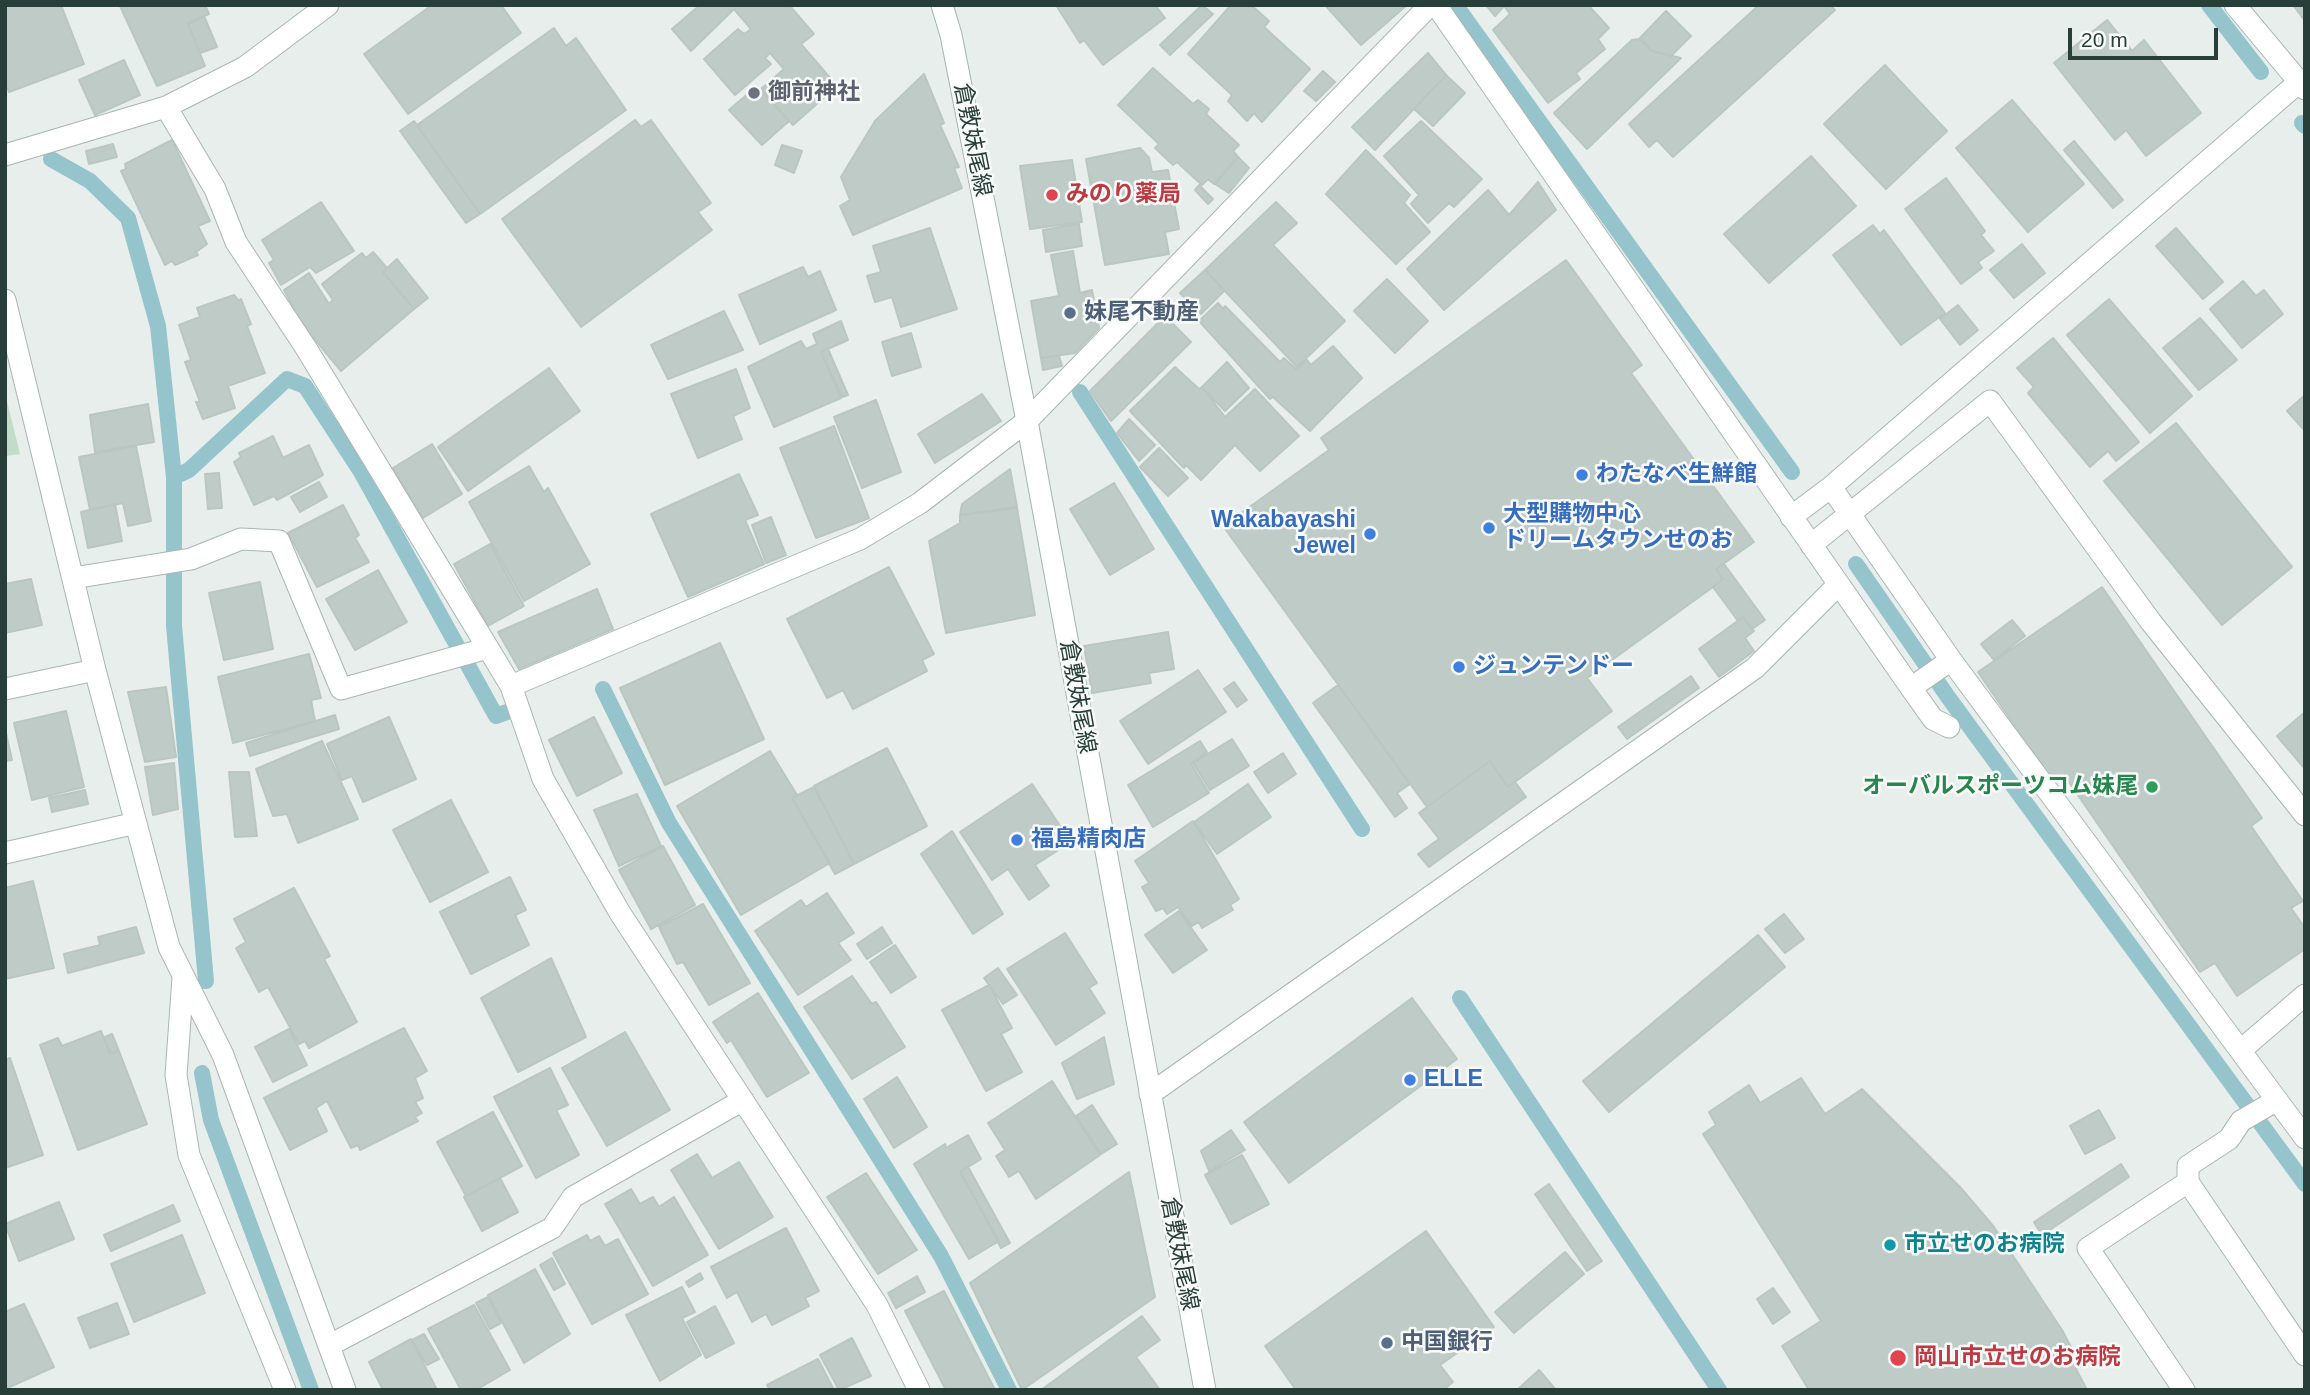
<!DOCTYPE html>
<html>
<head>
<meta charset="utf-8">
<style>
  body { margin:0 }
  #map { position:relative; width:2310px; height:1395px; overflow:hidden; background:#e7eeeb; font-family:Helvetica,sans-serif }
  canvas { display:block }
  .frame { position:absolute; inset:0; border:7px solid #283e38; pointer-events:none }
  .scale { position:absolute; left:2068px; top:28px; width:150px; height:32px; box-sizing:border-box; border:4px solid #283e38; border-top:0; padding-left:9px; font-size:21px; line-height:24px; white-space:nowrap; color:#283e38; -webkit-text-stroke:5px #f7faf9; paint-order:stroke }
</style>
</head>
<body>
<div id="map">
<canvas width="2310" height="1395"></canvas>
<div class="frame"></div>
<div class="scale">20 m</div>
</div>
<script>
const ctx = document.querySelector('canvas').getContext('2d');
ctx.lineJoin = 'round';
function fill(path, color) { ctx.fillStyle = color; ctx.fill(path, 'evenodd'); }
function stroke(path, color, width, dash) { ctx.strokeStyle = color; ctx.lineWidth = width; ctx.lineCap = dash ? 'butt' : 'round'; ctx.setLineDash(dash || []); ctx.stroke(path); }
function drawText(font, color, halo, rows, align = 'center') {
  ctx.font = font + ' Helvetica,"Noto Sans JP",sans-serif'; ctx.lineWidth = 5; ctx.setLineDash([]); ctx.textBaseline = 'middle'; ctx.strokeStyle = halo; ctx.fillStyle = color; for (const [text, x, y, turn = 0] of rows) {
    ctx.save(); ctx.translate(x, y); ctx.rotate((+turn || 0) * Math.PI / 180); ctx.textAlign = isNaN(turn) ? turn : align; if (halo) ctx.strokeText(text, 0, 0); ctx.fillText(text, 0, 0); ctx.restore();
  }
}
const green = new Path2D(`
  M5 393 20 454 5 456Z`);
const stream = new Path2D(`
  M2209 5 2261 72
  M1459 10 1792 472
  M2302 123 2305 126
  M51 159 90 181 128 218 158 326 174 477V626L206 981
  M1080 392 1362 829
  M174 477 189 470 287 379 305 386 361 472 496 716 507 712
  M1856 564 1948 697 2305 1184
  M603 689 669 823 941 1256 1009 1390
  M1460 998 1719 1390
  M202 1073 211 1120 311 1390`);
const building = new Path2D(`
  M5 5H61L84 64 9 92 5 82Z
  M205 5 209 14 188 23 205 66 157 86 120 6Z
  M432 5H501L521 33 408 114 364 54Z
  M700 5H789L814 34 801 44 837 86 793 125 761 89 784 69 770 53 765 58 771 64 735 95 704 59 738 29 744 34 751 29 734 9 691 51 672 29Z
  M1056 5H1155L1165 18 1103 65 1084 40 1080 43Z
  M1202 5 1213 14 1170 55 1160 45Z
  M1231 5H1251L1269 21 1264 27 1310 69 1262 122 1254 113 1247 121 1228 101 1232 95 1188 54Z
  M1325 5H1407L1361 45Z
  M1486 5H1588L1609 28 1598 39 1605 49 1576 73 1580 79 1548 103 1493 30 1510 14 1504 6 1495 16Z
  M1759 5H1830L1835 10 1673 157 1657 140 1649 147 1629 124Z
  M2293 5H2305V21Z
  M1666 11 1691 36 1671 56 1652 51 1640 38Z
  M204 16 217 47 200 53 188 24Z
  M2107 20 2132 51 2144 40 2201 113 2146 156 2126 130 2115 140 2054 63Z
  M554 28 566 46 576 38 626 110 480 214 417 125Z
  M1639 39 1652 51 1681 58 1587 149 1554 113 1632 40Z
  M1428 53 1446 75 1375 150 1352 127Z
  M124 60 140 95 95 115 79 80Z
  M1885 65 1947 131 1886 189 1824 124Z
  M1153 68 1193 104 1198 100 1209 109 1206 114 1239 145 1233 151 1238 157 1214 184 1208 179 1202 185 1177 162 1173 165 1155 148 1159 144 1118 105Z
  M1323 71 1335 82 1316 101 1304 91Z
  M924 74 944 123 940 125 959 167 954 168 962 188 853 235 840 206 850 200 841 177 875 121Z
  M1446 75 1465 93 1433 126 1414 109Z
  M757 86 789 121 762 145 729 110Z
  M2012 100 2084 184 2028 232 1956 148Z
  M635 120 641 127 651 120 711 203 698 212 712 230 581 327 502 219Z
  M414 121 480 214 466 223 400 131Z
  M1421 121 1482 179 1454 207 1449 203 1428 223 1411 204 1419 195 1384 156Z
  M172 140 210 221 198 226 207 244 196 252 198 255 175 265 172 261 165 265 121 171 126 169 125 164Z
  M2074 141 2123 200 2113 208 2064 150Z
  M113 144 117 157 89 164 86 151Z
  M782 145 802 151 794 173 775 165Z
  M1140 148 1149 158 1152 172 1168 170 1179 229 1165 232 1169 254 1105 265 1086 159Z
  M1366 150 1410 195 1404 203 1430 232 1396 264 1326 194Z
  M1811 156 1856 206 1769 283 1724 234Z
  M1238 157 1249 168 1229 193 1215 184Z
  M1072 160 1082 222 1030 229 1020 166Z
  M1946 178 1985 231 1981 235 1994 251 1978 262 1982 268 1961 284 1905 209Z
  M1538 182 1556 210 1444 310 1407 269 1488 190 1509 215Z
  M1199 185 1213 199 1208 204 1195 190Z
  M321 202 354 251 316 273 310 267 281 285 269 263 274 260 262 240Z
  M1276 202 1297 223 1273 245 1345 321 1297 367 1205 270Z
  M1079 224 1082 246 1046 252 1043 230Z
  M1873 225 1880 234 1884 230 1945 313 1901 345 1833 255Z
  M930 228 957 309 901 327 892 297 875 302 867 276 881 272 873 246Z
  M2176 228 2223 282 2203 299 2156 246Z
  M2022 244 2045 273 2014 298 1990 270Z
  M1073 251 1080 293 1092 290 1099 328 1075 353 1041 358 1031 301 1059 296 1051 255Z
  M373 252 387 268 383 272 414 309 341 371 303 325 284 290 309 273 329 304 333 300 322 284 362 253 366 258Z
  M397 259 428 298 414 309 383 272Z
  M1566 260 1642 365 1631 373 1754 542 1716 569 1723 579 1713 587 1587 678 1612 711 1508 787 1490 761 1427 807 1223 526 1329 450 1321 438Z
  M803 267 808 277 820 271 836 310 760 344 739 295Z
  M1205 270 1224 291 1201 314 1180 293Z
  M1387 279 1428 321 1395 353 1354 311Z
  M2243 281 2256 296 2264 290 2283 314 2242 348 2210 309Z
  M234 295 239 301 241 299 251 324 247 326 265 373 228 386 235 408 203 419 196 402H200L185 362 191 360 179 325 200 317 197 308Z
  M2109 299 2192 396 2150 433 2067 335Z
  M1218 303 1223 309 1225 306 1280 362 1284 358 1296 369 1307 360 1311 365 1333 346 1362 378 1310 431 1273 397 1270 399 1199 321Z
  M1958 305 1978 330 1960 345 1940 319Z
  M724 311 743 350 668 379 651 345Z
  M1165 316 1191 342 1111 421 1090 391Z
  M2200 318 2237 360 2199 390 2163 348Z
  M841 321 848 340 821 352 841 398 774 427 748 367 801 341 806 349 817 344 813 334Z
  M911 333 921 367 892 376 882 342Z
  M2053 338 2139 442 2116 461 2108 451 2090 467 2028 393 2034 387 2017 368Z
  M828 349 848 395 842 397 821 352Z
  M1059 356 1062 366 1043 370 1041 358Z
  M1227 362 1249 388 1225 411 1202 387Z
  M1175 367 1199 389 1202 387 1225 417 1255 389 1299 436 1260 471 1235 445 1201 480 1186 465 1184 468 1130 411Z
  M549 368 580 411 468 491 438 447Z
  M736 369 750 408 733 416 742 439 698 458 671 394Z
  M982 394 1001 421 935 463 918 434Z
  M2305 395V431L2287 411Z
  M876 400 901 472 862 488 834 417Z
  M148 404 154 442 95 452 90 415Z
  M1129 419 1155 445 1139 461 1117 433Z
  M2176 423 2292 567 2222 625 2104 481Z
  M834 426 869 518 816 538 780 448Z
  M273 436 283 458 309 445 323 475 277 500 274 496 254 505 234 462 241 457 239 453Z
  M432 444 462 494 423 518 393 468Z
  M136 446 151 521 128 526 123 503 90 510 79 457Z
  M1159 448 1188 478 1168 496 1140 467Z
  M529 466 544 492 548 488 590 564 524 601 469 502Z
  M1010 469 1017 507 960 515 962 504Z
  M219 473 222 508 208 509 205 474Z
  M739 474 758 515 745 520 764 564 688 597 651 514Z
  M319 482 327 497 300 512 291 497Z
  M1114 483 1154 549 1110 575 1070 509Z
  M115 504 122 541 88 548 81 512Z
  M343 505 359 535 355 538 369 562 317 587 288 533Z
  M1017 508 1035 615 946 633 929 541 960 523V515Z
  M771 517 786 555 766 563 752 525Z
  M490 544 524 606 488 626 454 564Z
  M1724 564 1765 620 1752 629 1743 617 1738 621 1713 587 1723 579 1716 569Z
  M889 567 934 654 922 660 927 671 853 709 843 690 827 698 787 619Z
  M378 570 407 622 355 650 326 599Z
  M31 579 42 625 5 633V584Z
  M260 582 273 649 224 660 209 593Z
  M2102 587 2262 818 2251 826 2303 901 2291 908 2305 928V949L2237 996 2215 963 2200 972 2064 775 2054 783 1978 672Z
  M597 589 613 629 519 669 498 632Z
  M1743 617 1754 631 1745 638 1754 651 1719 677 1699 649Z
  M2012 620 2025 636 1994 660 1981 644Z
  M1168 632 1174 669 1149 673 1151 683 1092 693 1084 646Z
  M720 643 764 739 665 785 620 688Z
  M309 654 321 698 311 700 315 721 233 743 218 677Z
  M1198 670 1226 712 1148 764 1120 721Z
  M1691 676 1699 688 1627 739 1618 727Z
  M1234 682 1247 700 1237 707 1224 689Z
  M1338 685 1410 784 1397 793 1407 808 1395 817 1313 703Z
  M166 687 176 757 145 762 128 692Z
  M66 711 84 787 32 800 14 723Z
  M2305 712V769L2277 736Z
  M335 715 339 729 250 756 246 743Z
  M389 717 416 779 363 802 352 776 342 780 327 744Z
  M594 717 622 773 577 796 549 740Z
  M5 729 12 760 5 761Z
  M1232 739 1249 766 1210 790 1193 763Z
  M322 741 358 819 298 843 287 814 273 816 256 769Z
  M1200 741 1207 752 1191 764 1209 793 1153 827 1128 785Z
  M887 748 927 826 854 864 814 786Z
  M770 751 797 795 792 798 830 863 741 915 677 806Z
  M1283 753 1296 774 1268 793 1254 772Z
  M1490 761 1508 787 1515 782 1526 797 1429 867 1418 854 1439 839 1419 813Z
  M174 763 178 809 153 815 145 767Z
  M229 772H249L257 836 235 837Z
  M1032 784 1071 842 1035 865 1049 886 1029 900 1008 869 992 880 960 832Z
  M1248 784 1271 817 1217 854 1194 822Z
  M814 787 854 864 835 874 792 798Z
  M85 790 88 804 52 812 49 798Z
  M637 794 661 846 619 866 594 810Z
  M451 800 488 872 430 902 393 830Z
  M1193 821 1239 899 1230 905 1233 910 1202 928 1199 922 1192 926 1178 907 1167 914 1163 908 1156 911 1142 887 1149 883 1135 861Z
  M952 831 1003 914 973 934 921 854Z
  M663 846 695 905 651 929 619 870Z
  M510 877 526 910 515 915 529 945 471 974 440 912Z
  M33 881 54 968 5 979V888Z
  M294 888 330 956 324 959 357 1022 309 1048 305 1041 299 1044 268 987 259 992 236 948 246 942 234 919Z
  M827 893 854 933 838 943 851 960 798 995 755 931 801 900 806 907Z
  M703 904 750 983 709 1005 683 962 677 964 659 927Z
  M1179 911 1207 950 1173 973 1145 935Z
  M1784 914 1804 939 1785 953 1765 929Z
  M136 927 144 953 68 973 64 954 100 945 98 937Z
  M882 927 892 943 867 959 857 944Z
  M1065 933 1097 983 1089 988 1105 1013 1056 1045 1007 969Z
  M1758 935 1785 967 1609 1112 1583 1081Z
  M895 945 916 977 891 993 870 962Z
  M551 958 586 1037 518 1072 481 998Z
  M998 968 1017 995 1003 1004 984 978Z
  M852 976 872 1004 876 1002 905 1047 852 1079 804 1007Z
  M989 985 1012 1028 1001 1034 1022 1072 986 1091 942 1010Z
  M758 993 809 1073 767 1097 731 1040 727 1043 713 1022Z
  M1412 998 1457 1059 1289 1183 1244 1122Z
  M404 1028 427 1071 415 1078 423 1098 415 1102 422 1113 415 1117 418 1121 360 1150 358 1145 351 1148 327 1101 316 1108 327 1131 290 1150 264 1098Z
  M289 1029 307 1065 273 1082 255 1047Z
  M101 1031 110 1054 119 1051 147 1124 78 1150 40 1045 58 1038 62 1046Z
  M625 1032 670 1110 607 1146 562 1068Z
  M112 1034 119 1051 111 1053 103 1038Z
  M1104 1037 1114 1084 1077 1099 1062 1063Z
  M10 1058 43 1155 5 1168V1060Z
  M550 1068 568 1105 556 1110 579 1155 536 1178 494 1097Z
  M897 1077 927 1127 894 1148 864 1099Z
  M1801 1078 1825 1114 1862 1089 1960 1187 1994 1227 2062 1330 2081 1366 2076 1369 2087 1390H1809L1782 1346 1821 1321 1703 1134 1716 1125 1709 1112 1749 1085 1760 1103Z
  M1052 1081 1100 1155 1036 1199 1019 1171 1009 1177 996 1156 1005 1150 988 1123Z
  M1092 1105 1117 1144 1101 1154 1076 1116Z
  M2099 1110 2115 1138 2085 1154 2070 1126Z
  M493 1112 522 1166 466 1196 437 1142Z
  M1231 1130 1245 1150 1209 1171 1201 1151Z
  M968 1135 981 1159 960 1172 999 1241 969 1259 914 1164 945 1144 946 1148Z
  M697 1154 712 1178 739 1162 773 1217 719 1249 671 1170Z
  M1242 1155 1269 1204 1231 1224 1205 1175Z
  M2121 1164 2129 1177 2042 1235 2034 1222Z
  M968 1167 1010 1243 1001 1248 961 1172Z
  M1129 1172 1155 1297 1022 1390 970 1283Z
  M866 1173 917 1250 878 1274 827 1197Z
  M500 1178 518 1212 482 1231 464 1197Z
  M1549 1184 1602 1261 1587 1271 1535 1194Z
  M631 1189 640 1204 653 1197 659 1207 674 1197 708 1255 653 1286 605 1204Z
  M59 1202 74 1239 19 1261 5 1224Z
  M173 1205 180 1221 111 1251 104 1235Z
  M786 1228 819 1291 805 1298 809 1306 772 1325 766 1314 752 1322 737 1292 727 1298 711 1267Z
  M1426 1231 1494 1327 1440 1365 1453 1382 1443 1390H1296L1265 1346Z
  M182 1235 205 1293 134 1322 111 1264Z
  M587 1235 590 1241 599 1236 605 1246 618 1239 648 1294 592 1324 553 1253Z
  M1565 1252 1584 1274 1514 1333 1495 1312Z
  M552 1258 565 1284 554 1290 540 1265Z
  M535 1269 570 1334 524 1363 488 1295Z
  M700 1273 703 1279 689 1287 686 1282Z
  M917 1276 925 1292 896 1308 888 1293Z
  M682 1287 695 1312 682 1318 701 1355 660 1381 626 1315Z
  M1773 1288 1790 1312 1773 1324 1757 1299Z
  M944 1291 995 1390H946L905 1311Z
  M488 1297 501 1323 490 1329 476 1303Z
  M117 1303 129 1334 90 1348 78 1318Z
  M24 1304 54 1367 5 1389V1312Z
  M474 1305 510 1370 476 1390H461L428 1329Z
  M715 1306 734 1343 706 1358 687 1322Z
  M1142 1316 1160 1340 1136 1357 1160 1390H1041Z
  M424 1334 439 1359 427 1365 412 1340Z
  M852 1338 871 1376 839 1390 820 1355Z
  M411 1339 437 1390H383L369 1362Z
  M818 1359 834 1390H770L767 1385Z
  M1539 1370 1556 1390H1517Z`);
const service = new Path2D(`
  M1150 1094 1755 668 1838 585
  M2188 1182V1166L2229 1139 2241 1121 2277 1100
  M2184 1390 2088 1248 2188 1182 2305 1355`);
const minor = new Path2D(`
  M1436 5 1911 688 1933 719 1949 727
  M2235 5 2305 89
  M2299 82 1831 487 1951 660 2305 1138
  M166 107 215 189 236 242 306 348 511 686 543 779 620 913 877 1305 919 1390
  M5 155 166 107 245 67 328 5
  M5 300 95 670 169 947 223 1055 345 1390
  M1791 517 1831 487
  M1811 545 1990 401 2151 622 2305 815
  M73 578 191 559 241 539 279 541 341 689 488 648
  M511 686 860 539 920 503 1027 421 1430 5
  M1911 688 1951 660
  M5 689 95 670
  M5 853 136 823
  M183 978 176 1075 189 1155 285 1390
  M2241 1050 2305 995
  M330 1345 552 1228 573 1197 743 1100`);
const secondary = new Path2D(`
  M942 5 951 35 1027 421 1205 1390`);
const markers = [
  [754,93,7,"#6b7280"],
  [1052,195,7,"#e0444e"],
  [1070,313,7,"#5c6f8a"],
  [1582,475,7,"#3f7fe0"],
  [1489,528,7,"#3f7fe0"],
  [1370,534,7,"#3f7fe0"],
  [1459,667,7,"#3f7fe0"],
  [2152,787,7,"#2e9e5b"],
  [1017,840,7,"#3f7fe0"],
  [1410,1080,7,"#3f7fe0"],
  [1890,1245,7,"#0f9aa8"],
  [1387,1343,7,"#5c6f8a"],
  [1898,1358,9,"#e0444e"]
];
const worshipNames = [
  ["御前神社",768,93]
];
const streetNames = [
  ["倉敷妹尾線",972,140,79],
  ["倉敷妹尾線",1077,697,80],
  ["倉敷妹尾線",1179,1254,79]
];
const healthNames = [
  ["みのり薬局",1066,195],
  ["岡山市立せのお病院",1914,1358]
];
const serviceNames = [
  ["妹尾不動産",1084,313],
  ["中国銀行",1401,1343]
];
const shopNames = [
  ["わたなべ生鮮館",1596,475],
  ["大型購物中心",1503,515],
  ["ドリームタウンせのお",1503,541],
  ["Wakabayashi",1356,521,"right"],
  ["Jewel",1356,547,"right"],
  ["ジュンテンドー",1473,667],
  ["福島精肉店",1031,840],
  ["ELLE",1424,1080]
];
const leisureNames = [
  ["オーバルスポーツコム妹尾",2138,787]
];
const cultureNames = [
  ["市立せのお病院",1904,1245]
];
fill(green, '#c3dcca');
stroke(stream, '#96c4cc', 16);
fill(building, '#bfcbc7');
stroke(building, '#bac7c1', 2);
stroke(service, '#aab6b2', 23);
stroke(minor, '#aab6b2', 23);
stroke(secondary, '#a4b5af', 23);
stroke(service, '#fff', 21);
stroke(minor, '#fff', 21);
stroke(secondary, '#fff', 21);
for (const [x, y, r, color] of markers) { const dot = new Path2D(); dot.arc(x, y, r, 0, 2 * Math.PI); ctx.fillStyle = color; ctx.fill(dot); stroke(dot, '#f7faf9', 2.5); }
drawText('bold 23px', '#5b616d', '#f7faf9', worshipNames, 'left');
drawText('23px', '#283e38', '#f7faf9', streetNames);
drawText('bold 23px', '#be3a42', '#f7faf9', healthNames, 'left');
drawText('bold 23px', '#4e5e75', '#f7faf9', serviceNames, 'left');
drawText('bold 23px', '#366cbe', '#f7faf9', shopNames, 'left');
drawText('bold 23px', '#27864d', '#f7faf9', leisureNames, 'right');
drawText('bold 23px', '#0d838f', '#f7faf9', cultureNames, 'left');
</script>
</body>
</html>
